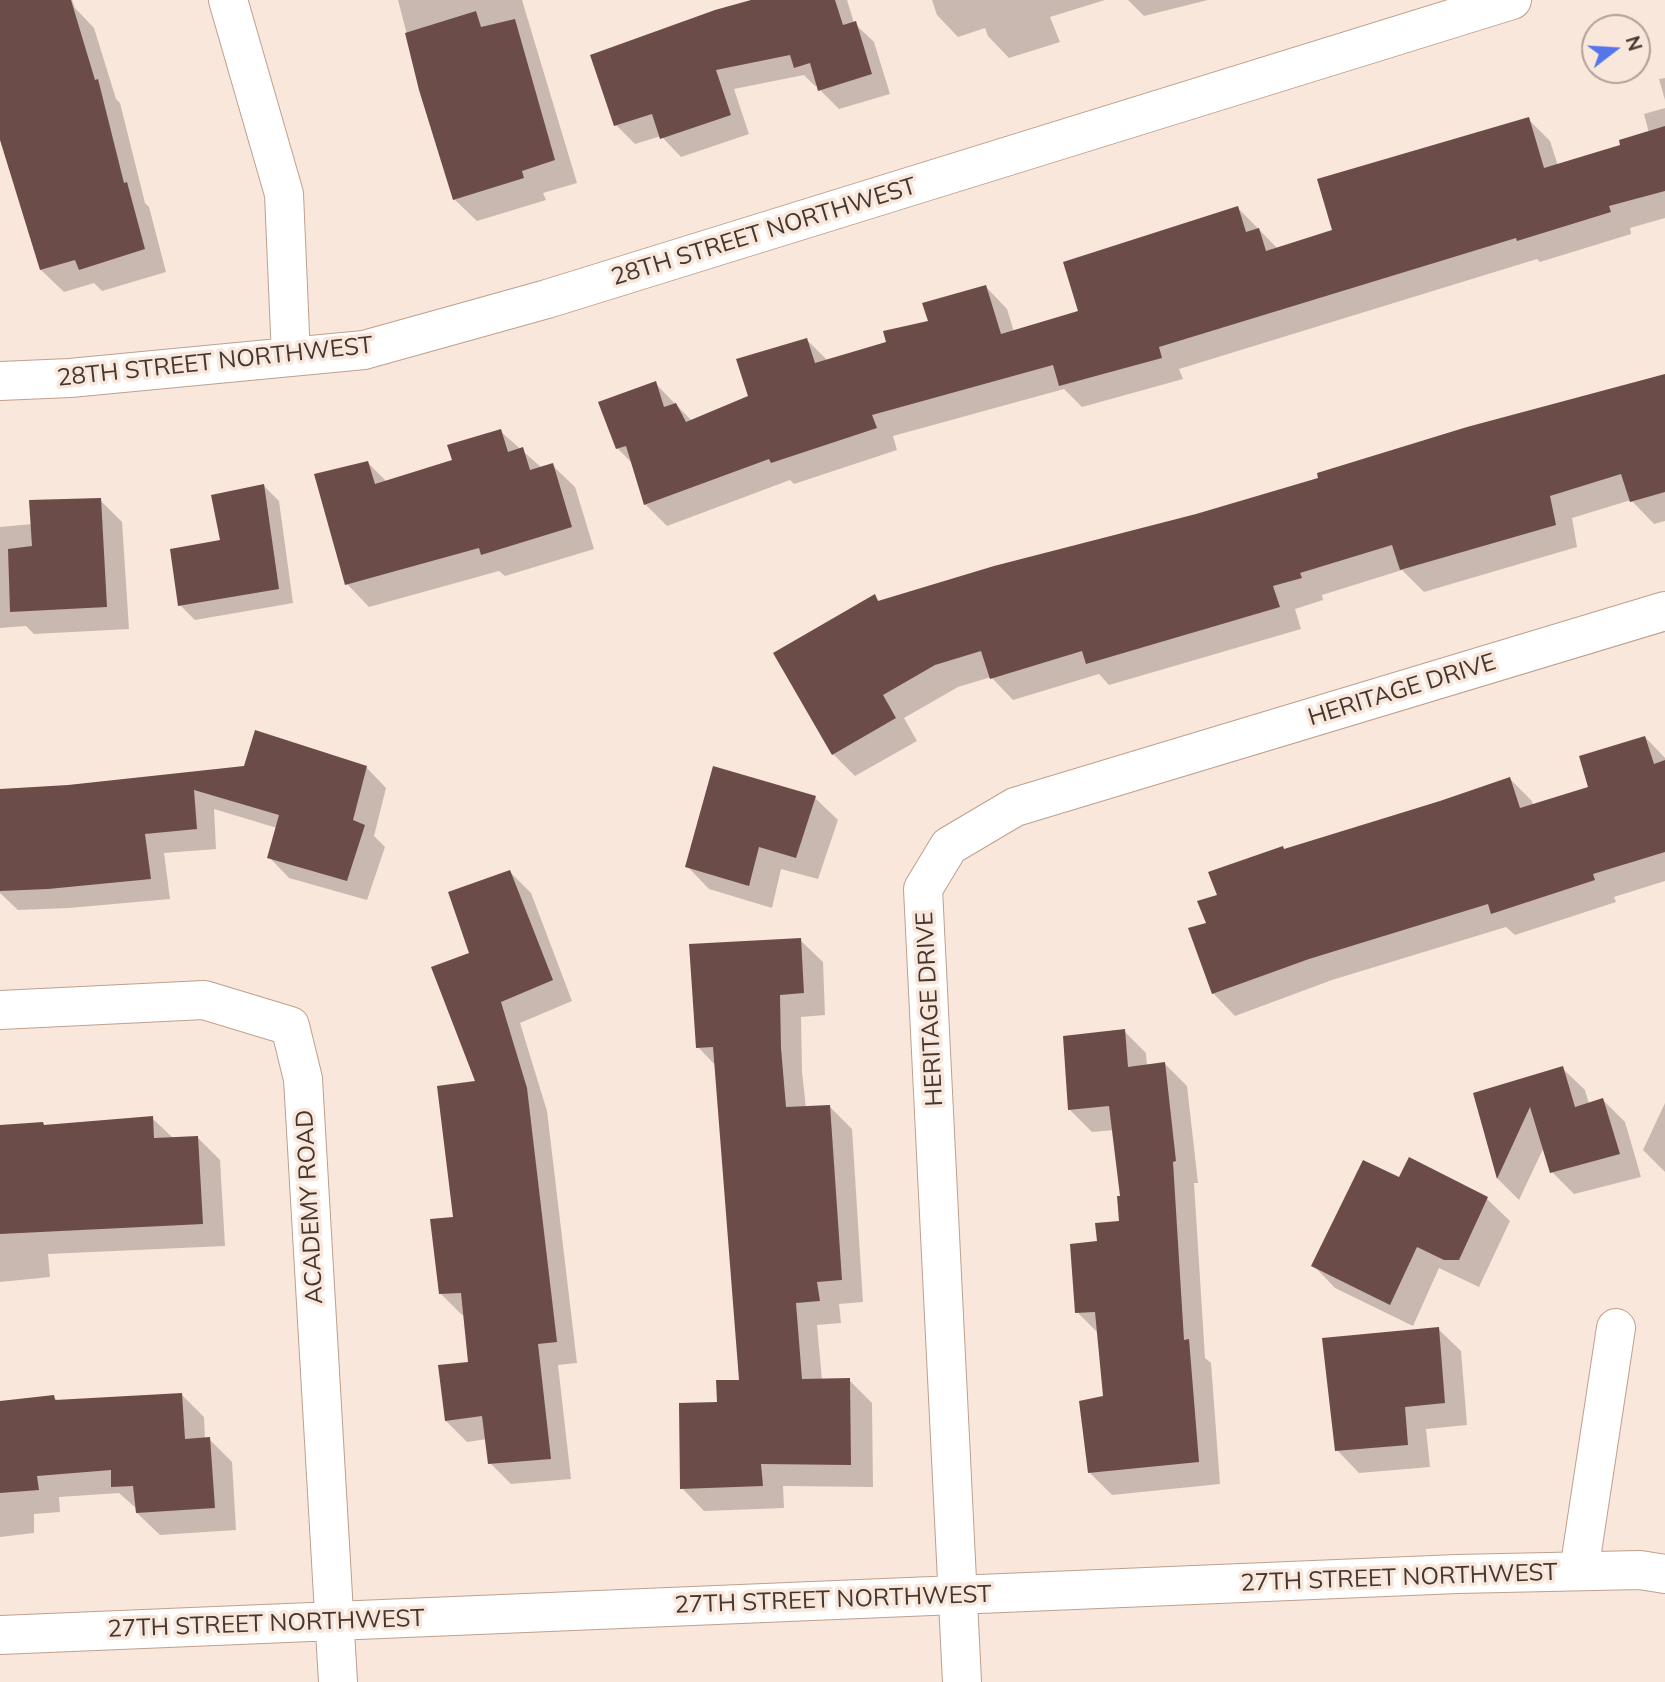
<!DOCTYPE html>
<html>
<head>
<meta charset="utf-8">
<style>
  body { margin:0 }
  #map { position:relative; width:1665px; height:1682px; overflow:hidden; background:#fae7db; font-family:Mulish,sans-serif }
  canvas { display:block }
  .north { position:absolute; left:1581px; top:14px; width:70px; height:70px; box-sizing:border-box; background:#fae7db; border:2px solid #b1a196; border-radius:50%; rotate:73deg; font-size:19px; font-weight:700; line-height:28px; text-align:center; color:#43372f }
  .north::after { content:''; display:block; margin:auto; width:24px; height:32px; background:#5575ea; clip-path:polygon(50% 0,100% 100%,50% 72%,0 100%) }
</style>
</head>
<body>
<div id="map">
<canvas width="1665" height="1682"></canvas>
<div class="north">N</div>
</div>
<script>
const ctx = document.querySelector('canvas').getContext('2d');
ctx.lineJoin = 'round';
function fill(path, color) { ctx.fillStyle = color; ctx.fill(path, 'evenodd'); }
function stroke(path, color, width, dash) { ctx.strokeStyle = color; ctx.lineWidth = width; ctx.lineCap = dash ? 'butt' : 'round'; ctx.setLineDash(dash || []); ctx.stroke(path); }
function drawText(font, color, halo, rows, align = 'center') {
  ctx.font = font + ' Mulish,sans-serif'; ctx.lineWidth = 7; ctx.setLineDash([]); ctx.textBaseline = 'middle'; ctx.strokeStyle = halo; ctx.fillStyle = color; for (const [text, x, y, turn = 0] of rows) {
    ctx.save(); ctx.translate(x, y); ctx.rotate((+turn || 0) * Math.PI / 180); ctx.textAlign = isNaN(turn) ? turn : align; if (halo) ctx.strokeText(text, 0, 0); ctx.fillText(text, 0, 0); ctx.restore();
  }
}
const shadow = new Path2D(`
  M0 0H72L75 8 94 28 116 99 120 103 145 203 149 207 166 272 102 291 94 283 64 292 41 270 0 134Z
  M398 0H522L577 183 543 193 546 200 477 221 454 199 421 89Z
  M758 0H847L854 23 874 42 890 94 839 109 820 90 818 85 815 86 804 75 734 89 749 134 681 157 661 136 635 144 616 125Z
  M932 0H1105L1050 17 1060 42 1009 58 988 36 985 28 958 37 937 15Z
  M1128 0H1208L1144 16Z
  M1665 78V100L1659 79Z
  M1665 108V218L1630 228 1631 234 1540 262 1537 259 1179 369 1183 379 1082 407 1064 389 893 436 897 450 794 484 790 480 667 526 645 504 633 464 617 448 655 383 692 421 750 397 807 340 828 361 889 343 930 322 986 287 1007 309 1014 332 1080 312 1238 208 1278 249 1334 231 1528 119 1550 141 1558 166 1623 146 1649 133 1644 114Z
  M1665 375V521L1654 524 1631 500 1572 518 1577 547 1424 592 1402 570 1322 595 1323 600 1295 609 1301 629 1109 685 1099 674 1013 700 991 677 958 687 904 718 917 741 855 776 833 754 874 596 880 602 1196 516Z
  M500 431 542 468 552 465 575 487 594 549 505 576 499 571 369 607 347 584 368 463 387 482 454 461Z
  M264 486 279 501 293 603 195 620 180 605 222 541Z
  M100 500 122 522 129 629 34 634 26 626 0 628V527L32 524Z
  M1645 737 1665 758V881L1614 897 1616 902 1515 935 1506 927 1332 980 1235 1016 1213 993 1208 924 1219 896 1285 850 1510 779 1532 801 1533 805 1590 788Z
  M366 767 386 788 374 836 385 847 367 900 289 878 269 857 277 828 214 809 216 849 164 853 170 899 69 908 18 910 0 893V791Z
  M815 798 838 820 818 879 781 869 772 908 709 889 687 866Z
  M510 872 531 893 572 1001 520 1023 547 1111 577 1363 558 1365 571 1479 511 1484 490 1463 487 1439 467 1442 446 1421 470 1363 465 1314 462 1315 441 1294 478 1083 471 954Z
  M800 940 823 962 825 1015 801 1017 802 1072 806 1108 830 1107 852 1129 863 1302 839 1304 841 1323 817 1325 822 1380H849L872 1403 873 1487 783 1486 784 1508 704 1511 682 1488 719 1404 741 1382 716 1066 698 1047Z
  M1124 1031 1146 1053 1147 1066 1164 1063 1187 1086 1198 1183H1194L1205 1358 1211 1363 1220 1484 1112 1495 1090 1473 1105 1398 1099 1334 1077 1312 1099 1243 1121 1223 1122 1198 1114 1130 1092 1132 1070 1110Z
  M1562 1068 1585 1090 1589 1104 1603 1100 1625 1122 1641 1177 1574 1194 1552 1172 1544 1147 1519 1200 1498 1179 1475 1094Z
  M1665 1103V1172L1643 1150Z
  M152 1118 174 1139 198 1138 220 1160 225 1246 48 1254 50 1277 0 1282V1128Z
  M1487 1199 1510 1221 1479 1287 1439 1268 1413 1326 1335 1288 1313 1265Z
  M1438 1329 1461 1351 1467 1425 1426 1429 1430 1467 1359 1473 1337 1450Z
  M182 1395 204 1417 205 1440 209 1439 232 1462 236 1530 160 1535 137 1513V1509L119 1493 59 1497 60 1512 34 1514V1533L0 1537V1403L54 1397 58 1401Z`);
const building = new Path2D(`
  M0 0H71L95 80 98 79 124 183 127 182 145 249 79 270 75 260 40 270 0 140Z
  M751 0H835L843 25 856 21 872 74 818 91 810 63 794 68 790 55 716 70 731 115 660 139 652 114 614 126 590 55 715 10Z
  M476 11 481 27 515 19 555 160 522 171 524 178 453 200 419 90 405 33Z
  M1529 117 1544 168 1620 145 1619 140 1665 126V191L1609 206 1611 212 1517 241 1516 238 1159 347 1162 358 1059 386 1053 365 872 415 877 428 771 463 769 459 644 505 626 446 616 449 598 402 656 381 664 407 676 403 686 422 748 396 736 359 807 338 815 363 886 342 883 331 928 321 922 303 986 285 1001 334 1078 311 1063 262 1238 206 1246 232 1259 228 1266 251 1332 230 1317 179Z
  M1665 374V492L1630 502 1621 474 1550 496 1556 525 1400 570 1392 545 1300 573 1302 578 1273 586 1280 607 1086 664 1082 651 990 679 981 651 935 665 883 695 896 718 832 755 773 653 875 594 878 601 994 566 1196 514 1318 478 1317 473 1467 427Z
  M501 429 508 452 523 447 530 470 553 463 572 527 481 555 479 548 345 585 314 474 368 461 375 484 452 460 447 445Z
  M264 484 279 589 178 606 170 549 220 540 211 495Z
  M101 498 107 607 10 612 8 549 32 546 29 500Z
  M255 730 367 766 353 820 365 825 347 881 267 858 279 815 194 790 197 829 145 834 151 879 48 889 0 891V789L68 785 244 766Z
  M1645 736 1654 764 1665 760V852L1593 874 1595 880 1491 914 1488 904 1309 959 1212 994 1188 928 1206 923 1197 901 1217 895 1208 872 1283 846 1284 849 1440 801 1510 777 1520 808 1588 787 1579 756Z
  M713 766 816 796 796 858 759 847 749 886 685 867Z
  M510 870 553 980 501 1002 527 1088 557 1342 538 1344 551 1459 488 1464 482 1416 445 1421 438 1365 468 1362 461 1293 439 1294 430 1219 453 1217 437 1086 475 1081 431 967 469 953 448 892Z
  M801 938 804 993 780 995 781 1048 786 1107 830 1105 842 1280 817 1282 820 1301 796 1303 802 1379 850 1378 851 1465 761 1464 763 1486 680 1489 679 1403 717 1402 716 1380H739L713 1047 696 1048 689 944Z
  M1125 1029 1128 1067 1165 1062 1176 1161 1173 1162 1184 1340 1189 1339 1199 1462 1088 1473 1079 1401 1103 1396 1095 1312 1075 1313 1070 1244 1097 1241 1095 1223 1119 1221 1117 1196H1120L1109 1106 1068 1110 1063 1036Z
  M1563 1066 1575 1107 1603 1098 1620 1154 1550 1173 1530 1107 1497 1179 1473 1093Z
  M153 1116 154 1138 198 1136 203 1224 0 1234V1125L43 1122 44 1125Z
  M1409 1157 1488 1197 1459 1260H1444L1417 1247 1390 1305 1311 1266 1363 1160 1399 1177Z
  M1439 1327 1445 1403 1405 1407 1408 1445 1335 1451 1322 1338Z
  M182 1393 185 1439 210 1437 215 1508 136 1513 133 1486 111 1487V1470L37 1476 39 1490 0 1493V1401L54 1395 55 1400Z`);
const minor = new Path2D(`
  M228 0 284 194 291 357
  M0 381 70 378 364 350 547 299 1512 0
  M0 1010 204 1000 290 1026 303 1079 338 1682
  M1579 1571 1616 1328
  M0 1635 1457 1574 1640 1570 1665 1574
  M962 1682 923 889 949 846 1015 807 1665 611`);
const streetNames = [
  ["28TH STREET NORTHWEST",764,232,-17],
  ["28TH STREET NORTHWEST",215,362,-6],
  ["HERITAGE DRIVE",1402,690,-17],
  ["HERITAGE DRIVE",930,1009,-93],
  ["ACADEMY ROAD",310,1207,-93],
  ["27TH STREET NORTHWEST",1399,1578,-2],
  ["27TH STREET NORTHWEST",833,1600,-2],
  ["27TH STREET NORTHWEST",266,1624,-2]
];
fill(shadow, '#0003');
fill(building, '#6c4c49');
stroke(minor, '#bea08d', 40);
stroke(minor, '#fff', 38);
drawText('24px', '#43372f', '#fae7db', streetNames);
</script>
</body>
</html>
